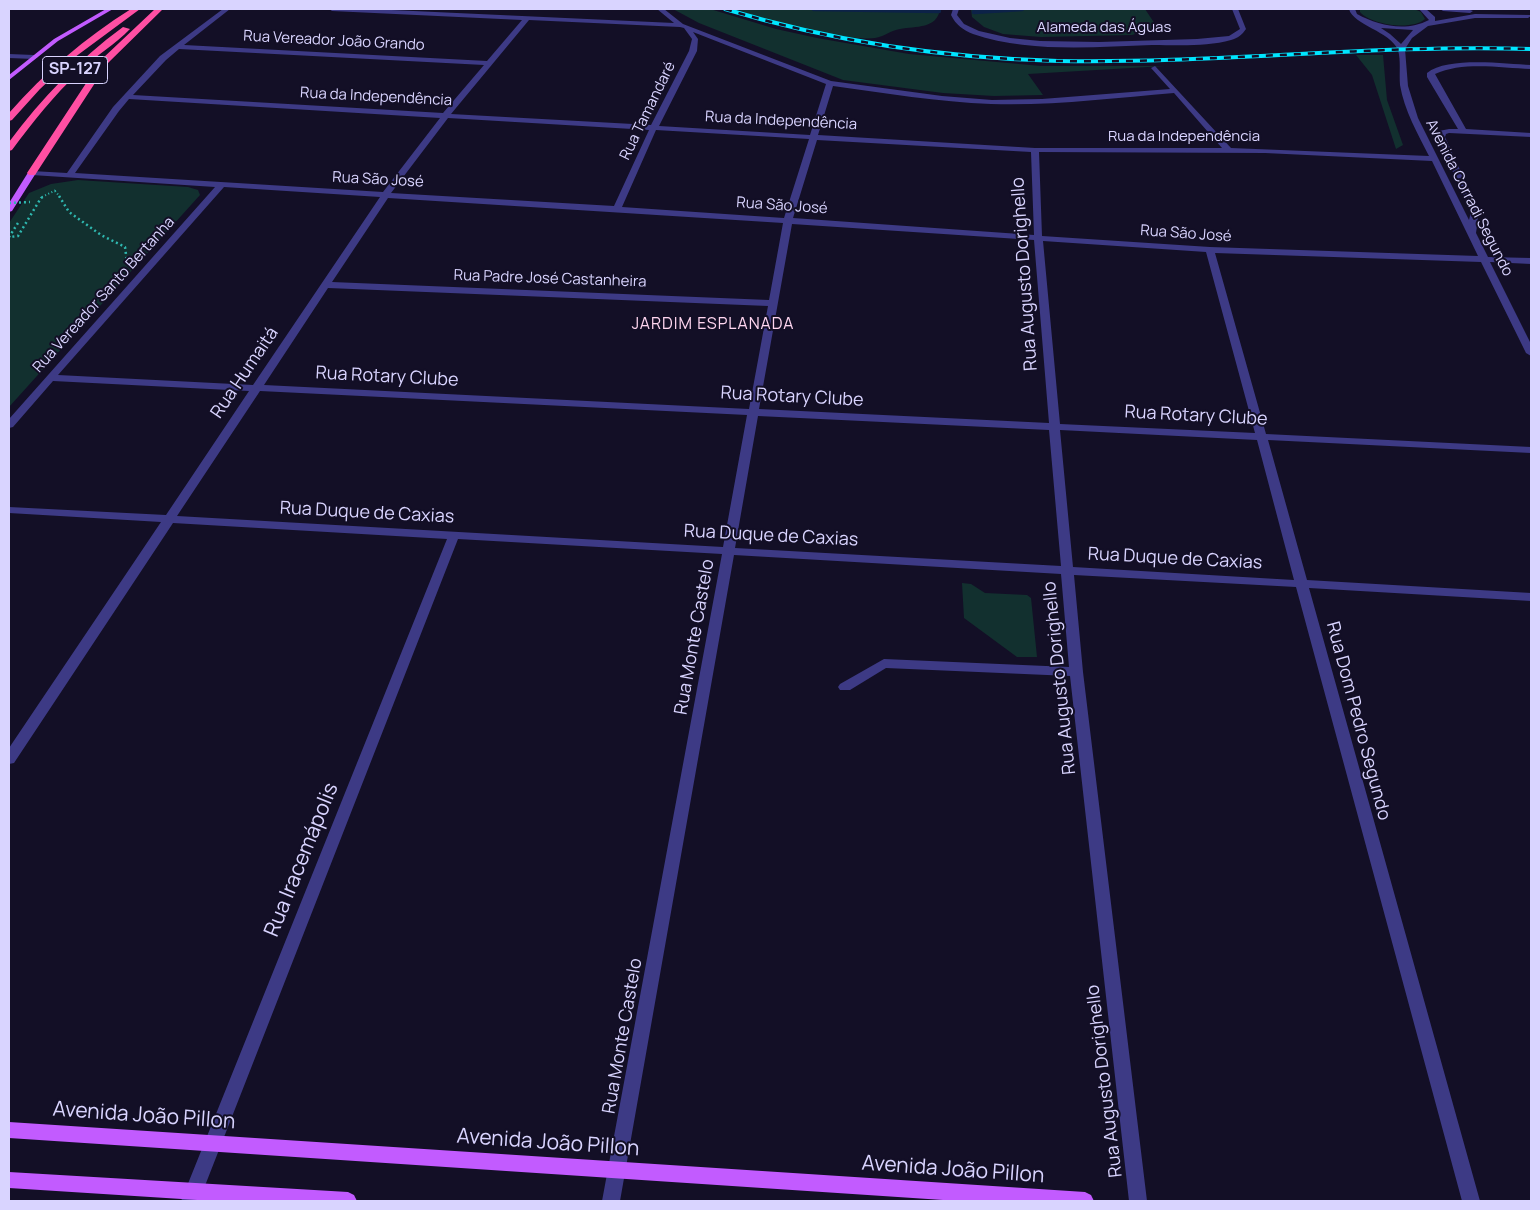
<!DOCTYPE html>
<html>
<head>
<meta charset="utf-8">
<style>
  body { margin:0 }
  #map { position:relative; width:1540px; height:1210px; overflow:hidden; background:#130f26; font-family:Manrope,sans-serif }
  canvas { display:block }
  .frame { position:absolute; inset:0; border:10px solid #d9d4ff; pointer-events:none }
</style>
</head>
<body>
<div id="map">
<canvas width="1540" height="1210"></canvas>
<div class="frame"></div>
</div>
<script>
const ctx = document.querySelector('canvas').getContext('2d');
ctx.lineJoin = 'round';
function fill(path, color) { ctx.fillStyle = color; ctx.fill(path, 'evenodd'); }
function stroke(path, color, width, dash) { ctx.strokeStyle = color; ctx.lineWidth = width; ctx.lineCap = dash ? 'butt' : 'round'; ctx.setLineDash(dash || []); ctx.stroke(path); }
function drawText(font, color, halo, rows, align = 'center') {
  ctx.font = font + ' Manrope,sans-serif'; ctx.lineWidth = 4; ctx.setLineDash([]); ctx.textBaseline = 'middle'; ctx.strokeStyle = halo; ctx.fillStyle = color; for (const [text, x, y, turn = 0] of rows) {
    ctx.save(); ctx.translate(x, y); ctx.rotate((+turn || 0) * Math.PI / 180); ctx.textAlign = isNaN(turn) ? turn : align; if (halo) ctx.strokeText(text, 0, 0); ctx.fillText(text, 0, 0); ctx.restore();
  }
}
const green = new Path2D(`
  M673 9H710L776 29 817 38 909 54 1041 66H1165L1028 74 1043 95 994 96 943 93 843 80 699 23Z
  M735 9H940C937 29 916 26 900 29 891 30 884 37 875 38 849 42 761 19 735 9Z
  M971 9H1145L1157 27 1132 35 1041 37 1003 34 984 27 972 17Z
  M1360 9H1414L1421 12 1425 19C1412 31 1371 25 1360 12Z
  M1356 55H1383L1387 100 1403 145 1396 149 1372 75Z
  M78 180 188 187 198 190 200 195 9 407V223L29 193 51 184Z
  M962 583 971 584 985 593 1027 595 1031 598 1037 657H1017L964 618Z`);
const stream = new Path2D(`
  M814 9 939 11
  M974 12 1022 9`);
const pathFar1 = new Path2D(`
  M55 191 60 197
  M42 197 56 190`);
const path = new Path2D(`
  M59 196 69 212 101 235 125 247 127 262 130 264
  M18 223 9 237 18 236 41 198 45 196`);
const minor = new Path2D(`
  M223 9H230L184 45 487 61 522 20 332 11 329 9H370L674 23 657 9H664L683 24 831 81 942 96 992 100 1042 99 1170 89 1151 68 1155 66 1231 148 1429 156C1418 134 1404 110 1400 85 1399 74 1401 60 1398 50 1390 31 1353 25 1349 9H1355L1357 14C1379 26 1406 32 1429 20L1419 9H1426L1435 17V21L1475 14 1530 15 1531 16 1528 18H1475L1428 26 1412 38 1405 49 1408 86 1418 118 1469 220 1471 212 1437 137 1439 131 1449 129H1458L1427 77V73C1448 56 1505 64 1531 65V69C1501 68 1463 61 1435 74L1466 129 1531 133V137L1449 133 1446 134 1445 137 1479 212 1476 233 1488 257 1531 258V264L1490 262 1531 344V356L1526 353 1481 262 1215 253 1266 434 1531 447V453L1268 440 1307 580 1531 593V601L1309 588 1480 1201H1462L1296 587 1074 575 1083 672 1147 1201H1129L1070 676 886 668 850 690H840L838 687 840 684 884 659 1069 667 1061 574 734 555 620 1201H602L722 554 458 539 199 1201H181L447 539 173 523 14 763 9 764V748L161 522 9 513V507L166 515 249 391 53 381 13 427 9 428V419L215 187 32 175 28 173 32 171 67 173 113 107 160 56ZM529 20 680 27 684 28 692 39 689 51 651 125 451 114ZM1381 28 1413 30 1401 44 1390 34ZM693 32 826 84 810 135 659 126 697 51 698 39ZM179 49 484 65 443 113 133 95 166 60ZM833 86C885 93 938 102 991 104 1052 106 1113 98 1174 93L1222 148H1035L818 135ZM129 99 440 118 383 192 75 173 119 111ZM448 118 649 130 614 206 391 193ZM656 130 809 139 784 218 622 207ZM817 140 1031 152 1034 235 793 218ZM1039 152 1265 153 1432 161 1478 256 1210 247 1042 236ZM224 187 380 197 253 385 58 375ZM388 198 783 223 769 300 332 282ZM792 224 1034 240 1049 423 759 409ZM1043 241 1206 252 1255 433 1060 424ZM328 288 768 306 749 409 264 385ZM260 391 747 415 723 547 177 516ZM758 416 1049 430 1061 566 735 548ZM1060 430 1257 440 1294 580 1073 567Z
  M953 9H959L957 15 964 24 979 31 1010 38 1040 41 1099 42 1197 39 1229 36 1240 29 1232 9H1238L1246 29C1242 35 1238 38 1231 40 1207 47 1177 45 1152 45 1094 47 1029 53 973 34 963 30 956 25 951 15Z
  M1440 9H1467L1473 11 1470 13 1443 11Z
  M9 54 34 55 38 57 34 59 9 58Z`);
const major = new Path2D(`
  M106 9H113L58 41 9 80V75L54 39Z
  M29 171 36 173 12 211 9 212V203Z
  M9 1122 1085 1192 1091 1195 1094 1201H958L9 1138Z
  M9 1172 348 1192 354 1195 357 1201H213L9 1188Z`);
const highway = new Path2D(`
  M131 9H140L71 60 40 89 12 120 9 121V113C45 72 85 38 131 9Z
  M155 9H163L108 63 35 175H29L27 173 102 59Z
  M123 27 130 29C116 44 95 56 80 71 54 95 33 122 12 150L9 151V142C42 98 78 60 123 27Z`);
const rail = new Path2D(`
  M725 9C834 42 944 58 1058 61 1216 64 1373 44 1531 49`);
const pathBridge = new Path2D(`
  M9 203 30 202`);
const farStreetnames = [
  ["Alameda das Águas",1104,28],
  ["Rua Vereador João Grando",334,41,3],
  ["Rua da Independência",376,97,3],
  ["Rua Tamandaré",648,111,-64],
  ["Rua da Independência",781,121,3],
  ["Rua da Independência",1184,137],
  ["Rua São José",378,180,3],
  ["Avenida Corradi Segundo",1469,198,63],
  ["Rua São José",782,206,4],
  ["Rua São José",1186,234,4],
  ["Rua Padre José Castanheira",550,279,2],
  ["Rua Vereador Santo Bertanha",104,295,-48]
];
const shields = [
  [75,70,65]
];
const shieldNames = [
  ["SP-127",75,70]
];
const farNeighbourhoodnames = [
  ["JARDIM ESPLANADA",713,325]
];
const streetNames = [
  ["Rua Augusto Dorighello",1025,274,-94],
  ["Rua Humaitá",245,373,-56],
  ["Rua Rotary Clube",387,377,3],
  ["Rua Rotary Clube",792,397,3],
  ["Rua Rotary Clube",1196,416,3],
  ["Rua Duque de Caxias",367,513,3],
  ["Rua Duque de Caxias",771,536,3],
  ["Rua Duque de Caxias",1175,559,3],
  ["Rua Monte Castelo",695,637,-80],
  ["Rua Augusto Dorighello",1060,678,-96],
  ["Rua Dom Pedro Segundo",1358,721,75],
  ["Rua Monte Castelo",623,1036,-80],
  ["Rua Augusto Dorighello",1105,1081,-97]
];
const nearStreetnames = [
  ["Rua Iracemápolis",302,860,-68],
  ["Avenida João Pillon",144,1116,4],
  ["Avenida João Pillon",548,1143,4],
  ["Avenida João Pillon",953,1170,4]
];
fill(green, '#12302f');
stroke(stream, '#0c2248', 4.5);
stroke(pathFar1, '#2fb8b0', 2, [1, 2.5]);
stroke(path, '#2fb8b0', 2.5, [2, 3]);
fill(minor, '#3d3a85');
fill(major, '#c25bff');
fill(highway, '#ff4fa3');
stroke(rail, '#00e5ff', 4);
stroke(rail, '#130f26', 2.5, [7]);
stroke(pathBridge, '#2fb8b0', 2.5, [2, 3]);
drawText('15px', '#d9d4ff', '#130f26', farStreetnames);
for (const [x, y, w] of shields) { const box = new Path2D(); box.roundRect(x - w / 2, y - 13.5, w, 27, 4); ctx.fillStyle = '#130f26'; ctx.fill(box); stroke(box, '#d9d4ff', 1); }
drawText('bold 16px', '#d9d4ff', null, shieldNames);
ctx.letterSpacing = '1px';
drawText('16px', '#ffd6f0', '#130f26', farNeighbourhoodnames);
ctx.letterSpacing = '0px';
drawText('18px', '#d9d4ff', '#130f26', streetNames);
drawText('21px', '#d9d4ff', '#130f26', nearStreetnames);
</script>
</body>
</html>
